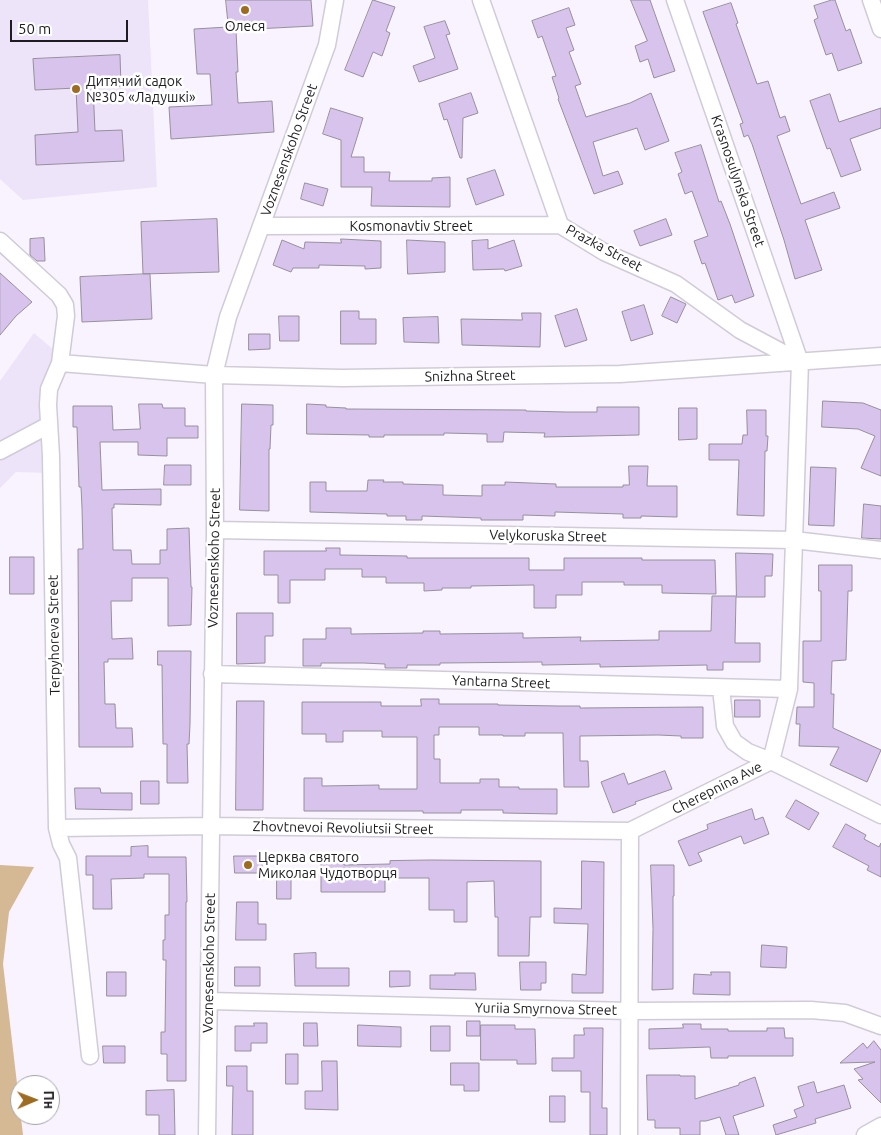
<!DOCTYPE html>
<html>
<head>
<meta charset="utf-8">
<style>
  body { margin:0 }
  #map { position:relative; width:881px; height:1135px; overflow:hidden; background:#f8f3fe; font-family:Ubuntu,sans-serif }
  canvas { display:block }
  .north { position:absolute; left:10px; top:1075px; width:50px; height:50px; box-sizing:border-box; background:#fff; border:1px solid #a5a4a6; border-radius:50%; rotate:89deg; font-size:14px; font-weight:700; line-height:20px; text-align:center; color:#1e1c21 }
  .north::after { content:''; display:block; margin:auto; width:18px; height:22px; background:#9e6c21; clip-path:polygon(50% 0,100% 100%,50% 72%,0 100%) }
  .scale { position:absolute; left:10px; top:20px; width:118px; height:22px; box-sizing:border-box; border:2px solid #1e1c21; border-top:0; padding-left:6px; font-size:15px; line-height:18px; white-space:nowrap; color:#1e1c21; -webkit-text-stroke:4px #fff; paint-order:stroke }
</style>
</head>
<body>
<div id="map">
<canvas width="881" height="1135"></canvas>
<div class="north">Пн</div>
<div class="scale">50 m</div>
</div>
<script>
const ctx = document.querySelector('canvas').getContext('2d');
ctx.lineJoin = 'round';
function fill(path, color) { ctx.fillStyle = color; ctx.fill(path, 'evenodd'); }
function stroke(path, color, width, dash) { ctx.strokeStyle = color; ctx.lineWidth = width; ctx.lineCap = dash ? 'butt' : 'round'; ctx.setLineDash(dash || []); ctx.stroke(path); }
function drawText(font, color, halo, rows, align = 'center') {
  ctx.font = font + ' Ubuntu,sans-serif'; ctx.lineWidth = 5; ctx.setLineDash([]); ctx.textBaseline = 'middle'; ctx.strokeStyle = halo; ctx.fillStyle = color; for (const [text, x, y, turn = 0] of rows) {
    ctx.save(); ctx.translate(x, y); ctx.rotate((+turn || 0) * Math.PI / 180); ctx.textAlign = isNaN(turn) ? turn : align; if (halo) ctx.strokeText(text, 0, 0); ctx.fillText(text, 0, 0); ctx.restore();
  }
}
const built = new Path2D(`
  M0 0H148L157 187 23 200 0 179Z
  M34 333 55 351 50 473 16 472 0 488V381Z`);
const forest = new Path2D(`
  M0 865 34 867 9 912 3 964 23 1135H0Z`);
const building = new Path2D(`
  M226 0H311L313 26 236 30 238 72H236L238 103 272 101 274 132 171 139 169 107 212 105 210 74H197L194 29 228 27Z
  M373 0 395 7 386 31 390 33 382 56 373 52 363 77 345 70Z
  M631 0H650L675 71 654 78 648 59 640 62 635 46 647 41Z
  M832 0H835L846 31 850 29 862 63 838 71 832 53 826 55 814 20 818 18 814 6Z
  M731 3 738 23 736 24 757 84 768 81 780 118 785 116 790 131 777 136 801 204 834 192 840 208 805 220 822 270 795 279 784 240 752 144 748 135 744 137 740 124 743 123 703 12Z
  M569 8 575 25 566 28 574 50 569 52 581 84 575 86 586 117 630 103 651 93 669 141 645 150 637 128 593 142 603 176 618 171 623 184 594 194 558 99 559 98 552 77 556 76 542 36 538 38 532 21Z
  M445 21 450 34 446 35 458 69 419 82 413 66 435 58 424 27Z
  M120 55 121 86 93 87 95 131 122 130 124 161 36 165 35 135 78 132 76 88 35 90 33 59Z
  M471 93 478 113 463 118 462 158H460L447 119 444 120 439 104Z
  M830 94 839 122 881 108V128L850 139 861 170 841 177 830 148 827 149 810 101Z
  M331 108 363 118 351 157H364V172H390L389 181H432V178L450 177V207L371 206 372 187H341V140L323 134Z
  M701 145 719 202 721 201 730 224 754 296 735 303 732 295 718 300 705 263 702 264 694 241 708 236 692 191 685 194 678 174 682 172 675 153Z
  M495 170 504 195 476 205 467 179Z
  M305 183 328 189 323 206 301 199Z
  M217 219 219 272 143 274 141 222Z
  M666 219 672 235 640 246 634 231Z
  M44 238 45 261H37L30 255V239Z
  M341 239 381 241V268L365 269V266L319 265V268H293L291 272 273 265 282 240 304 249 305 242 341 243Z
  M407 240 445 242V272L408 274Z
  M488 240V249L514 240 522 266 505 271 504 269 473 270 472 241Z
  M0 273 32 302 16 316 0 335Z
  M150 274 152 319 82 322 80 277Z
  M671 297 686 304 677 323 662 316Z
  M644 305 653 334 631 341 622 312Z
  M577 309 587 340 565 347 555 316Z
  M341 311H359V319H376V344H341Z
  M522 313H541L540 347 462 345 461 319 522 320Z
  M279 316H299V341H280Z
  M438 317 439 343 404 342 403 318Z
  M249 334H270V349L249 350Z
  M823 401 863 403 881 410V476L861 468 875 436 858 429 822 427Z
  M139 404H162L163 408H185V426H198V438H167V456L138 455V442H100L102 490 161 489V505L114 504V508H112L113 550H131L132 564H160V550H167V529L189 528 191 587H192L191 625 168 626V578H132V601H111L112 639 132 638 133 659H108V662H104L105 704H115L116 728H132L133 747H79L78 549H83L82 508 81 487H79L77 427H73V406H112L113 430 140 429Z
  M242 404 273 405V425H271L270 449H269V511L240 510Z
  M307 404 326 405V407L346 408V409L526 410V411L566 412H597V407H639V435L544 437 545 433 504 432 503 442H487V434L444 433V435H384V437H369V435L307 434Z
  M679 408H697V439L679 440Z
  M747 410H766V436H768L767 451H765L764 516 737 515 739 460H709V444H742L743 435H747Z
  M165 465H191V485H164Z
  M629 466H648L647 486H677V517L641 516V518H623V514L555 512V516L523 515V520H481V518L422 516V520H406V516H387V514L310 512V482H326V491H367L368 480H384L383 482H403V484L443 485V495L482 496V485H505V482L556 484V487H623V485H629Z
  M811 467 836 468 834 526 809 525Z
  M864 504 881 506V539L862 538Z
  M326 548H340V555L407 556V558H529V570H564V558H642V560H715L716 594 662 593V585H624V582H582V595H556V608H534V585L471 586V588H442V590L424 591V583H386V577H362V569H325V580H290V603H278V575H264V551H326Z
  M736 553 773 554 772 576H765V597H736L735 643H760V662H723V670H707V665L600 667V664L542 665V662L440 663V665H407V668H385V664L363 663H321V666H303V639H326V628H351V634L423 633V631H440V634L523 633V638L581 637 580 641 659 640V631H711L712 596H736Z
  M10 557H34V594H10Z
  M819 565H852V591H848L846 660 832 661 831 694H834L833 728 881 750 867 782 830 765 839 747 799 746 800 724H796L797 707H814V683L803 682V641H821V591H819Z
  M237 613H273V636H265V663L237 664Z
  M158 651H191L190 724 189 744H187L188 783H167V744H163L162 665H158Z
  M421 699H439V704H498V705L559 706H580V708L703 707V738H681V736L658 735 580 736V761H588L589 787H564L563 733H525V736H503V735H479V727H439V735H434V759H440V783H480V779H499V787H519V789H557V814L503 813V810H461V813H423V811H304V778H322V786L379 785V789H417V737H382V731H343V742H326V734H302V702H381V706H421Z
  M735 700H760V717H735Z
  M237 701H264L263 810H236Z
  M665 771 672 789 635 802 636 804 613 813 601 782 624 773 628 784Z
  M141 781H159V804H141Z
  M75 788H100L101 793H132V810L76 809Z
  M796 800 819 813 809 830 786 817Z
  M752 809 755 820 763 817 769 834 744 844 741 836 698 853 702 861 689 866 678 841 708 829 707 825Z
  M846 824 866 835 864 839 879 847 881 843V877L867 870 869 866 833 847Z
  M148 846V857H186L187 902H186V1081H167V1054H161V1032H165L166 960H163V940H165V915H169V874H144V878L111 879 112 909H93V875H86V856H131V847Z
  M234 856H262V873H235Z
  M431 860 541 861V917H530L529 956H498V917H495L494 881 467 882V922H454V910H429V878H385V892H321V861H344V865L390 864V861Z
  M582 861 604 862 603 993H572V974L586 975 588 924 554 923V908L581 909Z
  M651 865H674V896H673V989L652 990 653 929Z
  M277 873H291V899H277Z
  M237 902H258V924H266V940H236Z
  M762 945 787 947 786 968 761 967Z
  M316 953V968H349V986H295L294 954Z
  M520 962H546V983H541V990H521Z
  M235 967H260V986H235Z
  M390 971H410V986L390 987Z
  M107 972H126V996H107Z
  M711 972H730V995L693 994 694 974 711 975Z
  M455 973H475L476 990 430 989V975H455Z
  M467 1021H480V1036H467Z
  M254 1023H267V1043H251V1051H235V1026H254Z
  M304 1023H317L318 1046H304Z
  M683 1024H701V1029H728V1031H767V1028H784L785 1038H793V1056H728V1058H711L710 1047 649 1049V1029L683 1028Z
  M358 1025 401 1027V1047L358 1046Z
  M481 1025H515V1029H535L536 1064H517V1060H481Z
  M431 1026H450V1051H431Z
  M584 1028H603L602 1108H607V1135H590V1092H581V1071H552V1058H574V1035H584Z
  M874 1041 881 1050V1103L858 1080 863 1079 854 1069 875 1062 840 1063 863 1043 867 1048Z
  M103 1046H125V1063H104Z
  M286 1054H298V1084H286Z
  M322 1061H337L338 1110 305 1109V1091H322Z
  M451 1063H479V1091H464V1085H451Z
  M227 1066H247V1091H253V1135H232L233 1086H227Z
  M647 1075H680V1076H695V1099L739 1085V1083L755 1077 764 1106 733 1116 739 1135H726L720 1117 706 1121H700V1135H680V1128H655V1120H648Z
  M814 1082 817 1093 844 1085 851 1108 815 1119 816 1123 776 1135 773 1125 797 1117 794 1110 804 1106 798 1087Z
  M174 1090 175 1135H159V1115H146V1091Z
  M550 1096H565V1122H550Z`);
const minor = new Path2D(`
  M481 0 560 225 604 252 676 284 740 330 800 362
  M871 0 881 29
  M261 226 560 225
  M0 241 59 295 65 305 66 316 60 363 49 389 48 405 51 456 57 828 61 844 68 858 90 1056
  M60 363 214 375 342 378 620 374 881 356
  M0 451 49 425
  M215 530 794 540 881 550
  M212 674 789 689
  M721 688 725 726 734 742 748 752 771 761 881 815
  M57 828 210 826 630 831
  M209 1001 629 1011 811 1010 845 1013 881 1026
  M207 1135 215 530 214 375 228 317 327 45 335 0
  M629 1135 630 831 771 761 789 689 800 362 675 0
  M865 1135 881 1126`);
const markers = [
  [245,10,5,"#9e6c21"],
  [76,89,5,"#9e6c21"],
  [248,865,5,"#9e6c21"]
];
const poiNames = [
  ["Олеся",245,26,"center"],
  ["Дитячий садок",86,81],
  ["№305 «Ладушкі»",86,97],
  ["Церква святого",258,857],
  ["Миколая Чудотворця",258,873]
];
const streetNames = [
  ["Voznesenskoho Street",289,150,-70],
  ["Krasnosulynska Street",738,181,71],
  ["Kosmonavtiv Street",411,226],
  ["Prazka Street",604,248,28],
  ["Snizhna Street",470,376,-1],
  ["Velykoruska Street",548,536,1],
  ["Voznesenskoho Street",214,558,-89],
  ["Terpyhoreva Street",54,635,-91],
  ["Yantarna Street",501,682,2],
  ["Cherepnina Ave",717,788,-27],
  ["Zhovtnevoi Revoliutsii Street",343,828,1],
  ["Voznesenskoho Street",209,963,-89],
  ["Yuriia Smyrnova Street",546,1009,1]
];
fill(built, '#eee4f9');
fill(forest, '#d5b894');
fill(building, '#d7c3eb');
stroke(building, '#96909d', 1);
stroke(minor, '#d1cbd8', 19);
stroke(minor, '#fff', 16);
for (const [x, y, r, color] of markers) { const dot = new Path2D(); dot.arc(x, y, r, 0, 2 * Math.PI); ctx.fillStyle = color; ctx.fill(dot); stroke(dot, '#fff', 2); }
drawText('14px', '#1e1c21', '#fff', poiNames, 'left');
drawText('14px', '#1e1c21', '#fff', streetNames);
</script>
</body>
</html>
